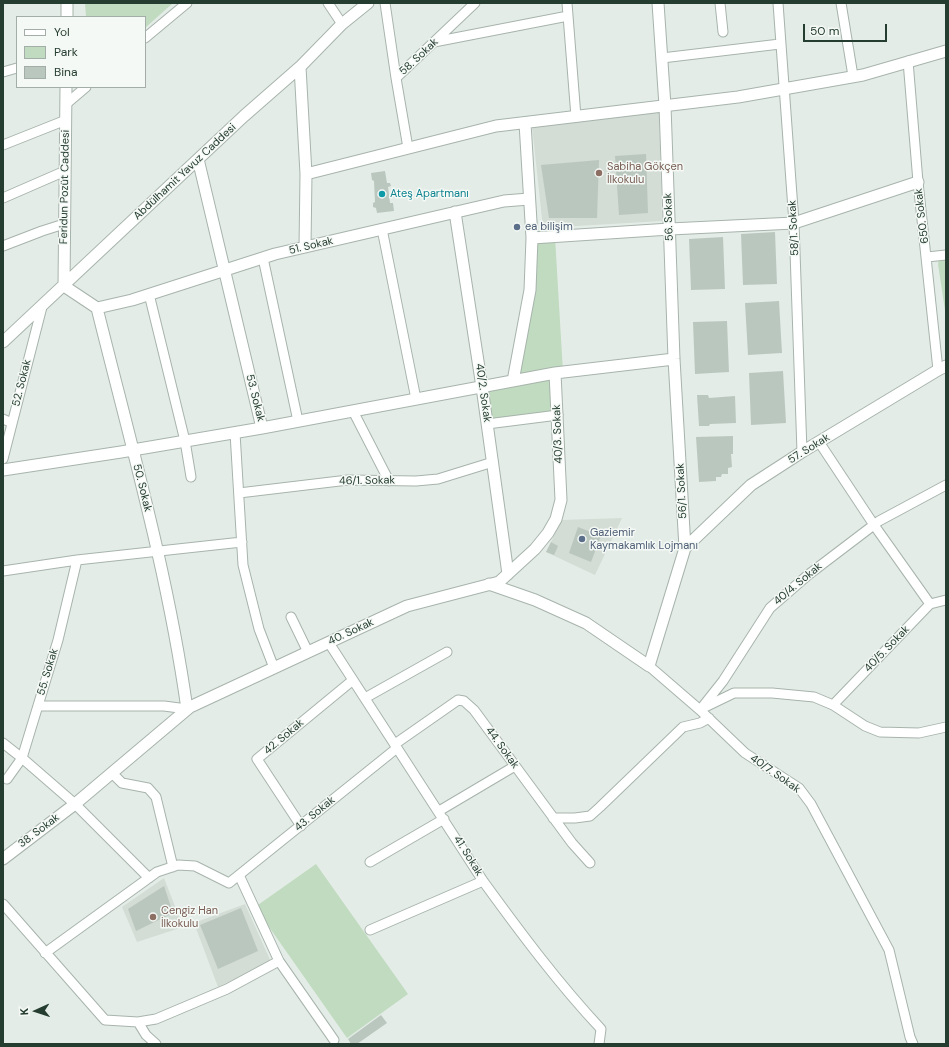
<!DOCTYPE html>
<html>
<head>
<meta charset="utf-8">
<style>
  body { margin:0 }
  #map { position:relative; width:949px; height:1047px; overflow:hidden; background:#e4ece7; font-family:"DM Sans",sans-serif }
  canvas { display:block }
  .frame { position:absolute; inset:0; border:4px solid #253d30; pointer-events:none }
  .legend { position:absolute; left:16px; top:16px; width:130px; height:72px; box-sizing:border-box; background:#f5f9f6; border:1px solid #a2aea7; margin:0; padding:5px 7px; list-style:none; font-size:12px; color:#253d30 }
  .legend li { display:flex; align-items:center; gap:8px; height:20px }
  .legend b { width:20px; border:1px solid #a2aea7 }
  .north { position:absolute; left:16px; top:991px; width:40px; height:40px; -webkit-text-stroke:3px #f5f9f6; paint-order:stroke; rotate:267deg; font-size:11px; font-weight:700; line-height:16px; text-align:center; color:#253d30 }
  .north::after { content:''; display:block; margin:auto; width:14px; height:18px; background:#253d30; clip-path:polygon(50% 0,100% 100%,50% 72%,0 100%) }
  .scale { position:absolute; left:803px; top:24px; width:84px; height:18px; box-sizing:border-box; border:2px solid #253d30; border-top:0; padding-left:5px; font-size:12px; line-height:14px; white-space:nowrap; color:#253d30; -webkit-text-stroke:3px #f5f9f6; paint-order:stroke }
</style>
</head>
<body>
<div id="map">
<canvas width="949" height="1047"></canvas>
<div class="frame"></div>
<ul class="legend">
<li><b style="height:5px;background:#fff"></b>Yol</li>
<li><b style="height:11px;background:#c0dbbf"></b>Park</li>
<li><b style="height:11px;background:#bac7bf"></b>Bina</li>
</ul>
<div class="north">K</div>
<div class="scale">50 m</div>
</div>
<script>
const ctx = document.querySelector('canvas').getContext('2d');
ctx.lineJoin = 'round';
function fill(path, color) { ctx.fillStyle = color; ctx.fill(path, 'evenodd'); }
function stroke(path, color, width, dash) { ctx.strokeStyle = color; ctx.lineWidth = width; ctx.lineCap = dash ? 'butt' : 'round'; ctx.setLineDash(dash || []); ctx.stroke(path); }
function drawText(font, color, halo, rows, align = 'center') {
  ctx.font = font + ' "DM Sans",sans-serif'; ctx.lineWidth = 3; ctx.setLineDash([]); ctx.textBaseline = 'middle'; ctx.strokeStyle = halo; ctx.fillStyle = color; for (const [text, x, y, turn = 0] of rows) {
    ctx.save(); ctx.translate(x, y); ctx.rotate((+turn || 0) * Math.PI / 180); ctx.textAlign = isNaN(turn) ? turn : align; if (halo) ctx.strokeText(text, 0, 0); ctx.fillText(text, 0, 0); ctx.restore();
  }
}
const built = new Path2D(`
  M659 111 662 221 543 228 532 126Z
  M622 518 595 575 546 552 562 520Z
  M164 878 183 927 137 942 122 907Z
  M245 904 271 962 218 987 194 923Z`);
const green = new Path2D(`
  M85 3H173L145 28V17H86Z
  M555 237 563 372 555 373 558 415 487 424 482 387 513 381 532 238Z
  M946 258V317L938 264 939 259Z
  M316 864 408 994 347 1038 255 907Z`);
const building = new Path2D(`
  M646 154 648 213 619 215 615 156Z
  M599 160 597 218H549L541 165Z
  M385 171 387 183H390L391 186 388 187 390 203H393L394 211 377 213 376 208 373 207V203L375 202 374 181 372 180 371 173Z
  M775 232 777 284 743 285 741 234Z
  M723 237 725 289 691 290 689 239Z
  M779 301 782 353 748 355 745 303Z
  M727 321 729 372 695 374 693 322Z
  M783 371 786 423 751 425 749 373Z
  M697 395H708L709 398 735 396 736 423 710 424 709 426H699Z
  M733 436V454H731L732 467 728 468V474H722L721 477H716V481L699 482 696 437Z
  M578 527 601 536 591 562 569 553Z
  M551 542 558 546 554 555 546 552Z
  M164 886 173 913 136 931 128 909Z
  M241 908 258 951 218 969 200 925Z
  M381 1015 387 1023 357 1044H351L348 1039Z`);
const minor = new Path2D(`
  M328 3 342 24
  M385 3 396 78
  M567 3 576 117
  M720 3 723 32
  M778 3 794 223 802 452
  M841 3 853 76
  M145 38 187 3
  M434 42 568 16
  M662 58 780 44
  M908 61 918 182 938 370
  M3 72 17 68
  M66 104 86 87
  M3 145 66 120
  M408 148 396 78 475 3
  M3 198 65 171
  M382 229 416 399
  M3 246 42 231 64 224
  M927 257 946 255
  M263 258 298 421
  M149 294 185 441 191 477
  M353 411 389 481
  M3 419 12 423
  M487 424 558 415
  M235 433 243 565 259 629 274 668
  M819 442 874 525 930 604
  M3 459 42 307
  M239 493 348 480 416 481 438 479 493 462
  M3 571 77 560 242 542
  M291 617 308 652
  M649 666 700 710 745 753 799 788 811 804 889 950 910 1037 913 1044
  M365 698 447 652
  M833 705 930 604 946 600
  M38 706H164L187 709
  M703 708 734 693H772L814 697 833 705 865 726 880 732 919 733 946 727
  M700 710 723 681 770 608 808 575 879 521 946 485
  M3 743 22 758 75 804 149 878
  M395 744 458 700 464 701 474 710 572 843 590 863
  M112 773 122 783 148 788 156 797 173 867
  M7 779 22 758 58 640 77 560
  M439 811 515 766
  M553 818H575L590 816 600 807 683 727 700 723 709 718
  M301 826 257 759 353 680
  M370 862 444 819
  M239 875 279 961 334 1040
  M483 881C520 932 558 983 601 1029L599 1044
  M3 904 105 1020 138 1022 156 1019 227 989 279 961
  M370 930 483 881 397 748
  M45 953 157 872 178 865 195 866 229 883 397 748 329 643
  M138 1022 146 1035 156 1044`);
const tertiary = new Path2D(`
  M67 17V3
  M300 67 306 174 496 126 738 97 863 75 946 51
  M66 87 64 286 97 308C130 441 168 573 187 709
  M525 123 532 238 670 229 794 223 918 182
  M455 212 482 387 508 574
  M305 247 306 174
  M97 308 132 300 275 254 504 201 529 199
  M3 342 244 116 300 67 342 24 368 3
  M513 381 530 290 532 238
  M262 428 555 373
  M3 470 121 452 262 428 198 159
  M685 548 751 485 802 452 938 370 946 366
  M489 584 535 600 586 623 649 666 685 548 674 359 665 106 658 3
  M3 859 75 804 190 707 407 606 499 582 535 549 548 533 556 519 561 500 555 373 674 359`);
const markers = [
  [599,173,4,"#8d6e63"],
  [382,194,4,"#0f9aa8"],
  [517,227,4,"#5c6f8a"],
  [582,539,4,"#5c6f8a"],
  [153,917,4,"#8d6e63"]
];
const streetNames = [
  ["58. Sokak",419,57,-43],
  ["Abdülhamit Yavuz Caddesi",185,172,-43],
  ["Feridun Pozüt Caddesi",65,187,-89],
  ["650. Sokak",922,216,-97],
  ["56. Sokak",669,217,-92],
  ["58/1. Sokak",794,228,-93],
  ["51. Sokak",311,246,-13],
  ["52. Sokak",22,383,-76],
  ["40/2. Sokak",483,393,82],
  ["53. Sokak",255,398,76],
  ["40/3. Sokak",558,434,-92],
  ["57. Sokak",809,449,-32],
  ["46/1. Sokak",367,481,-1],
  ["50. Sokak",142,488,76],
  ["56/1. Sokak",682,491,-93],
  ["40/4. Sokak",798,584,-40],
  ["40. Sokak",351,632,-25],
  ["40/5. Sokak",887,649,-46],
  ["55. Sokak",48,672,-73],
  ["42. Sokak",284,737,-40],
  ["44. Sokak",502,748,54],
  ["40/7. Sokak",775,774,35],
  ["43. Sokak",315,814,-39],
  ["38. Sokak",39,831,-37],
  ["41. Sokak",468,856,58]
];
const educationNames = [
  ["Sabiha Gökçen",607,167],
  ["İlkokulu",607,180],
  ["Cengiz Han",161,911],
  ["İlkokulu",161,924]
];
const cultureNames = [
  ["Ateş Apartmanı",390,194]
];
const serviceNames = [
  ["ea bilişim",525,227],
  ["Gaziemir",590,533],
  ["Kaymakamlık Lojmanı",590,546]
];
fill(built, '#d3dcd5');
fill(green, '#c0dbbf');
fill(building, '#bac7bf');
stroke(minor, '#a7b4ac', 11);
stroke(tertiary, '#a7b4ac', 13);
stroke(minor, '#fff', 9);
stroke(tertiary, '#fff', 11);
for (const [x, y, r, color] of markers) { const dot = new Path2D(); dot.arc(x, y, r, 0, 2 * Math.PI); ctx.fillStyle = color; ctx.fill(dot); stroke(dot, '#f5f9f6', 1.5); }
drawText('11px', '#253d30', '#f5f9f6', streetNames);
drawText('11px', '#785e54', '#f5f9f6', educationNames, 'left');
drawText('11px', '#0d838f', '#f5f9f6', cultureNames, 'left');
drawText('11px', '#4e5e75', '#f5f9f6', serviceNames, 'left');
</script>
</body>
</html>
